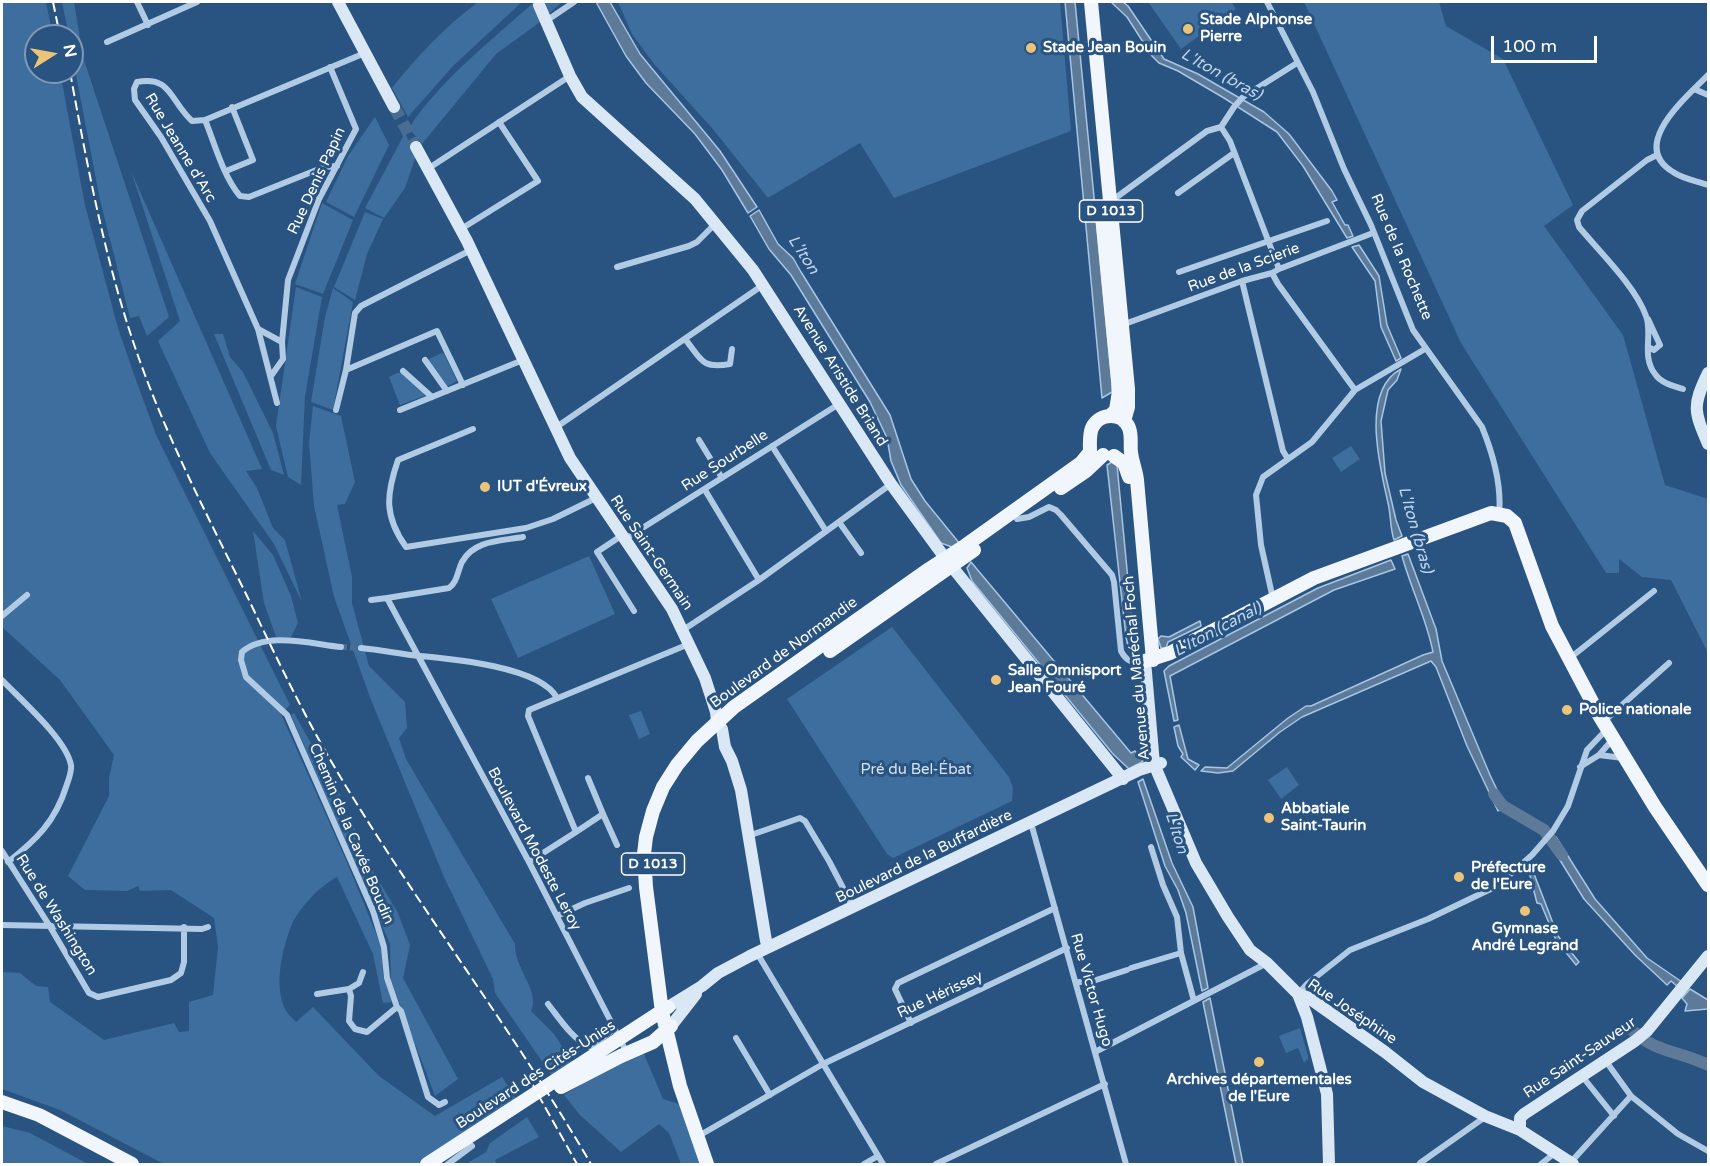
<!DOCTYPE html>
<html>
<head>
<meta charset="utf-8">
<style>
  body { margin:0 }
  #map { position:relative; width:1710px; height:1166px; overflow:hidden; background:#295380; font-family:"Varela Round",sans-serif }
  canvas { display:block }
  .frame { position:absolute; inset:0; border:3px solid #fff; pointer-events:none }
  .north { position:absolute; left:24px; top:24px; width:60px; height:60px; box-sizing:border-box; background:#295380; border:2px solid #7f98b3; border-radius:50%; rotate:79deg; font-size:16px; font-weight:700; line-height:24px; text-align:center; color:#fff }
  .north::after { content:''; display:block; margin:auto; width:21px; height:27px; background:#ecc478; clip-path:polygon(50% 0,100% 100%,50% 72%,0 100%) }
  .scale { position:absolute; left:1491px; top:36px; width:106px; height:27px; box-sizing:border-box; border:3px solid #fff; border-top:0; padding-left:8px; font-size:18px; line-height:21px; white-space:nowrap; color:#fff; -webkit-text-stroke:4px #295380; paint-order:stroke }
</style>
</head>
<body>
<div id="map">
<canvas width="1710" height="1166"></canvas>
<div class="frame"></div>
<div class="north">N</div>
<div class="scale">100 m</div>
</div>
<script>
const ctx = document.querySelector('canvas').getContext('2d');
ctx.lineJoin = 'round';
function fill(path, color) { ctx.fillStyle = color; ctx.fill(path, 'evenodd'); }
function stroke(path, color, width, dash) { ctx.strokeStyle = color; ctx.lineWidth = width; ctx.lineCap = dash ? 'butt' : 'round'; ctx.setLineDash(dash || []); ctx.stroke(path); }
function drawText(font, color, halo, rows, align = 'center') {
  ctx.font = font + ' "Varela Round",sans-serif'; ctx.lineWidth = 6; ctx.setLineDash([]); ctx.textBaseline = 'middle'; ctx.strokeStyle = halo; ctx.fillStyle = color; for (const [text, x, y, turn = 0] of rows) {
    ctx.save(); ctx.translate(x, y); ctx.rotate((+turn || 0) * Math.PI / 180); ctx.textAlign = isNaN(turn) ? turn : align; if (halo) ctx.strokeText(text, 0, 0); ctx.fillText(text, 0, 0); ctx.restore();
  }
}
const green = new Path2D(`
  M2 2H46L53 36H36V72H60L85 205 118 328 137 383 157 437 290 705 281 714 346 860 382 948 383 976 392 1002 383 1003 373 954 337 877C320 886 300 907 292 924 282 949 273 987 286 1011 289 1015 293 1019 296 1022L313 1007 379 1076 435 1116 502 1077 517 1100 417 1164H164L60 1110 2 1089V972L20 973 36 986 48 987 50 1002 104 1040 174 1023 179 1032 189 1031V1002L213 995 218 947 214 918 171 890 140 891 138 886 127 891 85 890 68 876 109 796V778L114 755 60 680 2 627Z
  M62 2H74L83 57 169 317 147 336 139 316 130 318 100 200 72 54V36H69Z
  M478 2H522L453 66 408 117 392 88C418 55 445 27 478 2Z
  M534 2H562L536 25 496 54 422 144 409 128C440 80 492 40 534 2Z
  M618 2H1060L1071 131 894 198 860 143 768 198 712 128 654 64 632 34Z
  M1148 2H1231L1236 9 1181 49Z
  M1304 2H1439L1446 26 1503 59 1573 205 1544 226 1623 335 1665 485 1708 499V653L1671 580 1642 577 1619 559V573H1606L1461 343Z
  M375 117 389 145 354 217 326 202 348 156Z
  M405 133 416 156 405 188 384 218 365 208Z
  M131 171 262 469 246 471 257 488 273 528 285 540 302 602 274 544 210 453 158 341 180 321Z
  M322 203 353 220 323 294 295 284Z
  M365 212 383 219 367 254 355 300 334 287Z
  M296 287 322 297 305 396 301 485 288 477 276 426Z
  M333 288 353 302 333 410 311 402 325 317Z
  M214 334H223L230 357 243 372 273 433 284 475 271 470Z
  M442 353 444 354 457 381 446 387 427 360Z
  M397 373H401L425 394 424 396 400 405 389 377Z
  M313 406 341 416 355 482 345 504 337 505 352 577V603L369 666 405 702 407 728 399 738 406 759 515 944C514 968 541 992 531 1011L554 1034 573 1063 552 1076 495 993 493 979 444 877 371 700 334 597 314 506 309 443Z
  M1351 446 1360 459 1341 472 1332 458Z
  M253 531 273 555 291 596 298 623 291 637H276L264 603Z
  M589 556 615 614 518 658 491 599Z
  M892 627 1009 777 1013 788 1012 801 893 858 887 854 787 699Z
  M641 711 650 734 639 739 629 715Z
  M294 713 346 805 343 811 359 835 355 841 398 913 410 945 403 978 458 1079 435 1096 391 981 390 944 291 715Z
  M1287 767 1299 785 1281 799 1268 780Z
  M1300 1028 1308 1056V1059L1304 1063 1298 1048 1286 1053 1279 1036Z
  M644 1054 663 1099 685 1106 704 1164H681L669 1133 659 1124 621 1152 580 1115 564 1095 614 1064Z
  M527 1117 539 1137 495 1160 497 1164H466L486 1152 490 1143Z
  M2 1126 30 1133 88 1164H2Z`);
const water = new Path2D(`
  M596 2H610L640 54 720 151 757 207 748 213 722 170 695 134 646 83 626 56Z
  M1065 2H1075L1112 382V392L1102 398Z
  M1111 2H1123L1128 6 1164 59 1198 74 1264 112 1289 134 1332 191 1337 200 1332 202 1345 225H1348L1353 236 1347 238 1303 166 1277 132 1224 98 1178 71 1159 63 1152 56 1127 17Z
  M759 210 778 244 793 258 801 272 890 415 911 479 925 501 960 544 952 547 941 543 901 485 891 461 887 438 870 402 791 275 769 249 750 216Z
  M1359 245 1379 276 1387 325 1401 358 1396 361 1381 327 1375 281 1352 247Z
  M1401 369 1397 380 1388 390 1381 421 1385 473 1396 520 1402 536 1394 540C1390 528 1391 515 1388 503 1380 466 1360 391 1401 369Z
  M1112 462 1117 465 1133 632 1135 639 1137 640 1138 644 1128 646 1126 637 1107 465Z
  M1408 554 1436 629 1442 661 1490 775 1500 796 1507 803 1498 811 1467 746 1436 667 1431 661 1302 717 1280 732 1233 771 1218 773 1201 771 1205 767 1227 768 1288 718 1306 706H1311L1423 655 1433 652C1427 620 1411 589 1402 556Z
  M1391 560 1395 569 1334 590 1170 676 1178 720 1174 721 1164 671 1169 666 1318 588Z
  M971 562 1131 753 1135 751 1143 761 1142 762 1129 769 1113 754 972 581 967 568Z
  M1200 621 1201 626 1168 642 1166 648H1161L1158 639 1161 636 1169 637Z
  M1179 725 1188 759 1199 765 1195 770 1181 757 1183 754 1178 746 1174 727Z
  M1143 779 1172 863 1193 907 1208 988 1202 991 1186 913 1178 890 1165 866 1141 791 1138 782Z
  M1556 837 1595 899 1647 958 1682 982 1678 987 1671 981 1667 985 1635 955 1584 899 1550 844Z
  M1531 866 1558 936 1579 962 1576 965 1556 940 1541 904 1537 903 1528 868Z
  M1690 989 1708 1000V1009L1685 1011 1687 1004 1682 998Z
  M1210 998 1243 1164H1236L1203 1002Z`);
const river = new Path2D(`
  M1494 794 1503 806 1544 830 1562 855
  M1631 1029C1655 1053 1680 1051 1708 1065`);
const streetTunnel = new Path2D(`
  M341 647 361 648`);
const secondaryTunnel = new Path2D(`
  M394 107 416 147`);
const street = new Path2D(`
  M137 2 148 25
  M1267 2 1313 92 1344 169 1371 225 1413 330 1482 427C1493 454 1502 486 1499 515
  M546 21 574 2
  M107 42 197 2
  M1708 75C1687 97 1628 145 1673 172 1683 179 1697 181 1708 185
  M1694 89 1708 95
  M205 120C215 144 223 176 240 196L249 197 324 167 337 166
  M1657 155 1647 160 1582 211 1577 220 1579 227C1599 251 1636 287 1646 316 1653 334 1641 356 1655 374 1661 383 1673 386 1683 389
  M429 168 570 76
  M226 171 253 160 232 107
  M1178 193 1234 153
  M1110 202 1207 131 1221 127
  M461 229 538 181 499 122
  M617 267 689 246 697 242 715 224
  M1279 269 1230 141 1221 127 1234 107 1243 97 1297 63
  M1179 272 1327 221
  M1272 273 1278 284 1355 390
  M1242 281 1283 451 1288 459
  M1122 325 1242 281 1272 273 1279 269 1373 233
  M258 329 282 342
  M685 339C702 360 701 369 730 364L732 349
  M1648 347 1654 350 1660 345 1648 319
  M425 360 447 391
  M346 370 437 331 463 385
  M403 371 432 397
  M271 376 283 359 282 342 288 280 319 199 356 129 330 67
  M277 403 258 329 210 221 161 137 135 100 134 89 137 82C171 75 170 101 192 121L205 120 365 53
  M336 410 346 370 355 313 361 306 471 250
  M400 410 523 360
  M555 428 763 285
  M473 429 398 460C386 495 384 516 406 547L526 528 553 519 596 498
  M699 440 722 478
  M772 446 826 531
  M705 490 759 580
  M1017 519 1029 517 1049 507 1056 510 1061 515 1112 575 1114 582 1121 651C1127 662 1133 664 1145 661
  M839 522 861 553
  M621 536 597 552 634 611
  M625 539 839 404
  M387 598 449 588C458 581 457 572 462 562 474 540 501 541 523 537
  M1273 599 1261 545 1256 495 1263 477 1312 442 1355 390 1425 349
  M371 600 387 598 529 862 627 1053
  M2 616 27 595
  M683 630 759 580 891 484
  M341 647C312 644 266 631 242 652L241 660 246 677 287 715 373 911 384 947 387 978 397 1007 401 1011 428 1097 439 1105 445 1102
  M361 648C381 650 401 654 420 656 453 659 541 667 557 698
  M1570 658 1654 591
  M2 680C21 700 66 739 71 765 72 772 68 781 66 787 55 822 36 840 8 862
  M1603 722 1669 663
  M1599 755 1623 758
  M1580 767 1599 755 1613 739
  M588 778 603 814
  M1031 823 1126 1164
  M576 832 603 814 617 845
  M748 836 800 818 805 821 829 861 853 907
  M1151 847 1163 885 1177 917 1181 953 1194 1001
  M2 851 49 925 89 993 98 997 171 980 181 973 184 962V927
  M529 862 576 832 528 716 529 710 689 644
  M557 916 585 903 629 888
  M2 925 202 929 208 927
  M757 953 883 1164
  M1131 968 1181 953
  M1076 983 1088 980 1093 981 1127 970
  M349 989 359 983 363 972
  M317 994 349 989 351 996 349 1021 355 1029 367 1032 397 1007
  M1298 994 1307 984 1350 950 1428 919 1497 886 1532 855 1553 831 1568 806 1587 750 1607 729
  M548 1004C559 1018 573 1040 590 1047L614 1029
  M911 1023 895 989 898 983 1055 908
  M736 1038 770 1095
  M1095 1052 1267 963
  M1605 1060 1631 1096 1678 1134 1708 1151
  M1582 1076 1614 1116
  M702 1134 823 1064 1067 948
  M1571 1162 1631 1096
  M448 1164 472 1146
  M864 1164 878 1156
  M936 1164 1105 1084
  M1421 1164 1420 1163 1485 1117
  M1541 1164 1556 1152`);
const secondary = new Path2D(`
  M338 2 394 107
  M539 5 570 76 582 97 695 199 753 270 891 484 945 558 1123 779
  M416 147 467 241 570 458 672 609 705 678 716 712 717 722 722 729 725 747 732 761 741 790 766 941 769 947
  M1708 373C1692 406 1694 411 1708 444
  M1145 661 1154 764 1196 863 1228 917 1250 950 1267 963 1298 994 1309 998 1385 1052 1423 1082 1485 1116 1520 1130 1573 1164
  M1298 994 1307 1017 1327 1094 1329 1164
  M668 1007 702 986 718 973 750 956 1139 770 1161 763
  M671 1026 696 994
  M1520 1130V1118L1524 1114 1635 1041 1647 1031 1708 956`);
const primary = new Path2D(`
  M1091 2 1128 389V407L1124 421
  M1102 216 1119 391 1116 410 1110 416
  M1114 456 1124 463 1129 477
  M1061 488 1086 471 1103 455
  M830 651 974 550
  M1145 661 1170 653 1314 578 1491 513 1507 516 1515 523 1552 626 1599 715 1655 807 1708 885
  M561 1087 621 1056 653 1042 671 1026
  M2 1102 39 1115 132 1164
  M427 1164 668 1007
  M707 1164 680 1086 662 1012 646 887 644 854 646 837 653 811 663 787 677 765 697 741 734 707 929 569 966 545 1081 463 1090 452C1090 445 1089 435 1092 428 1099 412 1123 412 1129 428 1132 436 1130 444 1131 452 1132 462 1136 470 1137 480L1153 660`);
const rail = new Path2D(`
  M53 2 60 36
  M70 72C89 175 108 277 145 375 174 452 212 525 248 598 277 659 306 720 341 778 420 909 514 1032 591 1164
  M531 1082 577 1164`);
const markers = [
  [1188,29,6,"#ecc478"],
  [1031,48,6,"#ecc478"],
  [485,487,6,"#ecc478"],
  [996,680,6,"#ecc478"],
  [1567,710,6,"#ecc478"],
  [1269,818,6,"#ecc478"],
  [1459,877,6,"#ecc478"],
  [1525,911,6,"#ecc478"],
  [1259,1062,6,"#ecc478"]
];
const shields = [
  [1111,211,63],
  [653,864,63]
];
const shieldNames = [
  ["D 1013",1111,211],
  ["D 1013",653,864]
];
const poiNames = [
  ["Stade Alphonse",1200,20],
  ["Pierre",1200,37],
  ["Stade Jean Bouin",1043,48],
  ["IUT d'Évreux",497,487],
  ["Salle Omnisport",1008,671],
  ["Jean Fouré",1008,688],
  ["Police nationale",1579,710],
  ["Abbatiale",1281,809],
  ["Saint-Taurin",1281,826],
  ["Préfecture",1471,868],
  ["de l'Eure",1471,885],
  ["Gymnase",1525,929,"center"],
  ["André Legrand",1525,946,"center"],
  ["Archives départementales",1259,1080,"center"],
  ["de l'Eure",1259,1097,"center"]
];
const streetNames = [
  ["Rue Jeanne d'Arc",180,148,59],
  ["Rue Denis Papin",317,181,-65],
  ["Rue de la Rochette",1401,257,67],
  ["Rue de la Scierie",1244,268,-20],
  ["Avenue Aristide Briand",840,376,58],
  ["Rue Sourbelle",725,461,-33],
  ["Rue Saint-Germain",651,553,56],
  ["Boulevard de Normandie",784,653,-36],
  ["Avenue du Maréchal Foch",1137,668,-95],
  ["Chemin de la Cavée Boudin",351,834,67],
  ["Boulevard Modeste Leroy",534,849,62],
  ["Boulevard de la Buffardière",924,857,-26],
  ["Rue de Washington",56,915,58],
  ["Rue Victor Hugo",1091,990,74],
  ["Rue Hérissey",940,995,-25],
  ["Rue Joséphine",1352,1012,34],
  ["Rue Saint-Sauveur",1580,1058,-34],
  ["Boulevard des Cités-Unies",536,1075,-33]
];
const parkNames = [
  ["Pré du Bel-Ébat",916,770]
];
const waterNames = [
  ["L'Iton (bras)",1221,75,29],
  ["L'Iton",803,255,57],
  ["L'Iton (bras)",1415,530,74],
  ["L'Iton (canal)",1218,630,-28],
  ["L'Iton",1176,833,72]
];
fill(green, '#3e6e9d');
fill(water, '#5d7a99');
stroke(water, '#a6c6e5', 1.5);
stroke(river, '#5d7a99', 12);
stroke(streetTunnel, '#496d93', 6, [6, 3]);
stroke(secondaryTunnel, '#496d93', 12, [12, 6]);
stroke(street, '#b1cbe5', 6);
stroke(secondary, '#dae7f5', 12);
stroke(primary, '#f1f6fd', 14);
stroke(rail, '#fff', 2, [10, 4.5]);
for (const [x, y, r, color] of markers) { const dot = new Path2D(); dot.arc(x, y, r, 0, 2 * Math.PI); ctx.fillStyle = color; ctx.fill(dot); stroke(dot, '#295380', 2); }
for (const [x, y, w] of shields) { const box = new Path2D(); box.roundRect(x - w / 2, y - 11, w, 22, 4.5); ctx.fillStyle = '#295380'; ctx.fill(box); stroke(box, '#fff', 1.5); }
drawText('bold 14px', '#fff', null, shieldNames);
drawText('bold 15px', '#fff', '#295380', poiNames, 'left');
drawText('15px', '#fff', '#295380', streetNames);
drawText('15px', '#d3e4f4', '#295380', parkNames);
drawText('italic 16px', '#bcd5ed', '#295380', waterNames);
</script>
</body>
</html>
